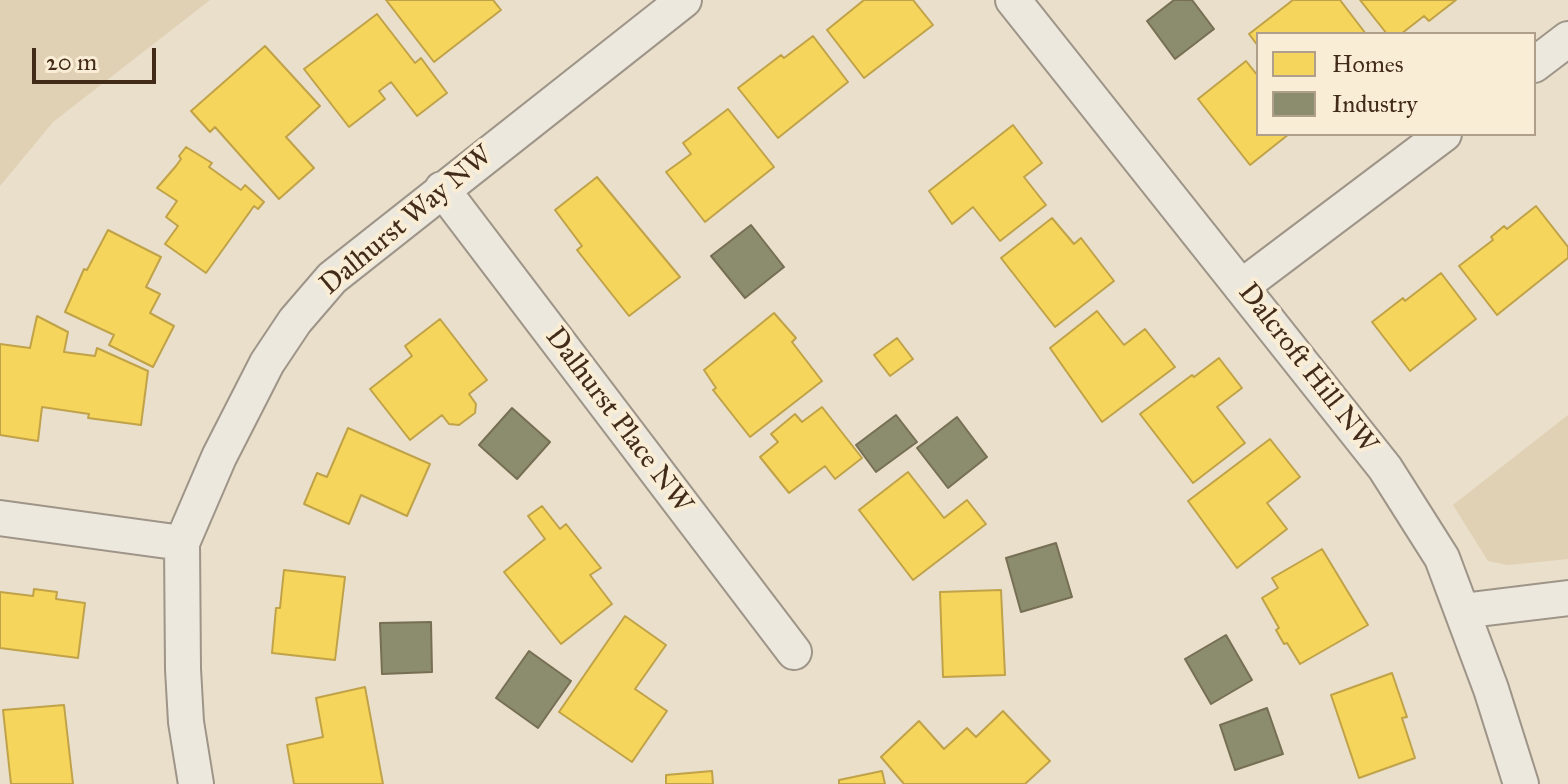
<!DOCTYPE html>
<html>
<head>
<meta charset="utf-8">
<style>
  body { margin:0 }
  #map { position:relative; width:1568px; height:784px; overflow:hidden; background:#e9dfcb; font-family:"IM FELL Great Primer",serif }
  canvas { display:block }
  .legend { position:absolute; left:1256px; top:32px; width:280px; height:104px; box-sizing:border-box; background:#f9edd5; border:2px solid #b09f8a; margin:0; padding:10px 14px; list-style:none; font-size:24px; color:#432b19 }
  .legend li { display:flex; align-items:center; gap:16px; height:40px }
  .legend b { width:40px; border:2px solid #b09f8a }
  .scale { position:absolute; left:32px; top:48px; width:124px; height:36px; box-sizing:border-box; border:4px solid #432b19; border-top:0; padding-left:10px; font-size:24px; line-height:28px; white-space:nowrap; color:#432b19; -webkit-text-stroke:6px #f9edd5; paint-order:stroke }
</style>
</head>
<body>
<div id="map">
<canvas width="1568" height="784"></canvas>
<ul class="legend">
<li><b style="height:22px;background:#f6d55c"></b>Homes</li>
<li><b style="height:22px;background:#8c8c6e"></b>Industry</li>
</ul>
<div class="scale">20 m</div>
</div>
<script>
const ctx = document.querySelector('canvas').getContext('2d');
ctx.lineJoin = 'round';
function fill(path, color) { ctx.fillStyle = color; ctx.fill(path, 'evenodd'); }
function stroke(path, color, width, dash) { ctx.strokeStyle = color; ctx.lineWidth = width; ctx.lineCap = dash ? 'butt' : 'round'; ctx.setLineDash(dash || []); ctx.stroke(path); }
function drawText(font, color, halo, rows, align = 'center') {
  ctx.font = font + ' "IM FELL Great Primer",serif'; ctx.lineWidth = 8; ctx.setLineDash([]); ctx.textBaseline = 'middle'; ctx.strokeStyle = halo; ctx.fillStyle = color; for (const [text, x, y, turn = 0] of rows) {
    ctx.save(); ctx.translate(x, y); ctx.rotate((+turn || 0) * Math.PI / 180); ctx.textAlign = isNaN(turn) ? turn : align; if (halo) ctx.strokeText(text, 0, 0); ctx.fillText(text, 0, 0); ctx.restore();
  }
}
const green = new Path2D(`
  M0 0H210L53 122 0 186Z
  M1568 415V559L1508 565 1488 561 1453 505Z`);
const homes = new Path2D(`
  M386 0H493L501 10 434 62Z
  M864 0H913L933 25 864 78 827 30Z
  M1293 0H1340L1366 34H1258V46L1249 34Z
  M1360 0H1456L1429 21 1424 16 1401 34H1387Z
  M377 14 415 63 421 58 447 93 417 116 391 82 379 91 385 99 349 127 304 69Z
  M813 36 848 82 778 138 738 88 781 55 784 58Z
  M265 46 320 106 286 137 314 168 279 199 215 127 210 132 191 111Z
  M1246 61 1258 76V134H1289L1250 165 1198 99Z
  M728 109 774 167 705 222 666 172 691 154 683 143Z
  M1013 125 1042 163 1024 177 1046 205 1000 241 973 207 952 224 929 191Z
  M186 147 212 163 209 167 241 190 245 185 264 202 258 209 254 206 206 273 165 244 178 226 166 217 177 201 157 188 176 166 181 159 179 156Z
  M597 177 680 277 629 316 577 250 582 246 555 210Z
  M1536 206 1568 247V258L1497 315 1459 266 1493 240 1491 237 1504 226 1507 229Z
  M1052 218 1074 244 1081 238 1114 281 1055 327 1001 258Z
  M108 230 161 257 146 287 160 294 150 313 174 326 153 367 109 345 114 335 65 312 84 269 87 270Z
  M1441 273 1476 319 1410 371 1372 322 1403 298 1405 301Z
  M1097 311 1124 345 1145 329 1175 367 1102 422 1050 348Z
  M774 313 796 338 792 342 822 381 750 437 713 390 716 388 704 370Z
  M37 316 68 332 64 352 95 356 97 348 148 371 141 425 88 418 89 414 42 407 38 441 0 435V344L30 348Z
  M440 319 487 380 469 394 476 404 475 413 459 425 449 424 442 415 410 440 370 389 412 356 405 346Z
  M897 338 913 359 890 376 874 355Z
  M1219 358 1242 388 1217 407 1245 443 1193 483 1140 414 1192 375 1194 377Z
  M822 407 862 458 835 479 825 466 789 493 760 457 778 442 771 434 795 414 802 422Z
  M348 428 430 464 407 516 361 495 349 524 304 504 317 473 327 477Z
  M1270 439 1300 477 1267 503 1287 529 1237 568 1188 501Z
  M908 472 944 518 967 500 986 524 913 580 859 510Z
  M542 506 560 529 566 524 601 568 590 575 612 604 561 644 504 572 545 539 528 516Z
  M1322 549 1368 625 1300 664 1287 643 1284 644 1276 630 1279 628 1262 598 1278 588 1272 578Z
  M284 570 345 577 335 660 272 653 276 608H280Z
  M34 589 57 592 56 599 85 603 78 658 0 648V592L33 596Z
  M1001 590 1005 675 943 677 940 592Z
  M625 616 666 645 635 689 667 711 632 762 559 712Z
  M1392 673 1407 717 1402 718 1415 758 1359 778 1331 695Z
  M365 687 383 784H294L287 745 323 737 316 698Z
  M64 705 73 784H11L3 710Z
  M1003 711 1050 761 1025 784H904L881 757 919 721 944 749 967 728 976 737Z
  M712 771 713 784H666V775Z
  M882 771 885 784H839V780Z`);
const industry = new Path2D(`
  M1174 0H1192L1214 29 1175 59 1147 21Z
  M751 225 784 267 745 298 711 256Z
  M512 408 550 442 517 479 479 445Z
  M896 415 917 442 876 472 856 445Z
  M957 417 987 457 948 488 917 448Z
  M1056 543 1072 597 1021 612 1006 558Z
  M431 622 432 672 382 674 380 623Z
  M1226 635 1252 680 1211 704 1185 659Z
  M529 651 571 681 538 728 496 698Z
  M1267 708 1283 754 1235 770 1220 725Z`);
const street = new Path2D(`
  M1013 0 1385 468 1442 558 1491 689 1521 784
  M1534 65 1568 39
  M442 189 794 652
  M1241 287 1444 134
  M0 518 182 543
  M1462 611 1568 598
  M196 784 186 722 183 669 182 543 219 457 267 363 295 321 332 278 684 0`);
const streetNames = [
  ["Dalhurst Way NW",407,221,-40],
  ["Dalcroft Hill NW",1307,369,52],
  ["Dalhurst Place NW",618,421,53]
];
fill(green, '#e0d0b4');
fill(homes, '#f6d55c');
stroke(homes, '#c0a248', 2);
fill(industry, '#8c8c6e');
stroke(industry, '#766f54', 2);
stroke(street, '#9e9588', 38);
stroke(street, '#ece8de', 34);
drawText('28px', '#432b19', '#f9edd5', streetNames);
</script>
</body>
</html>
